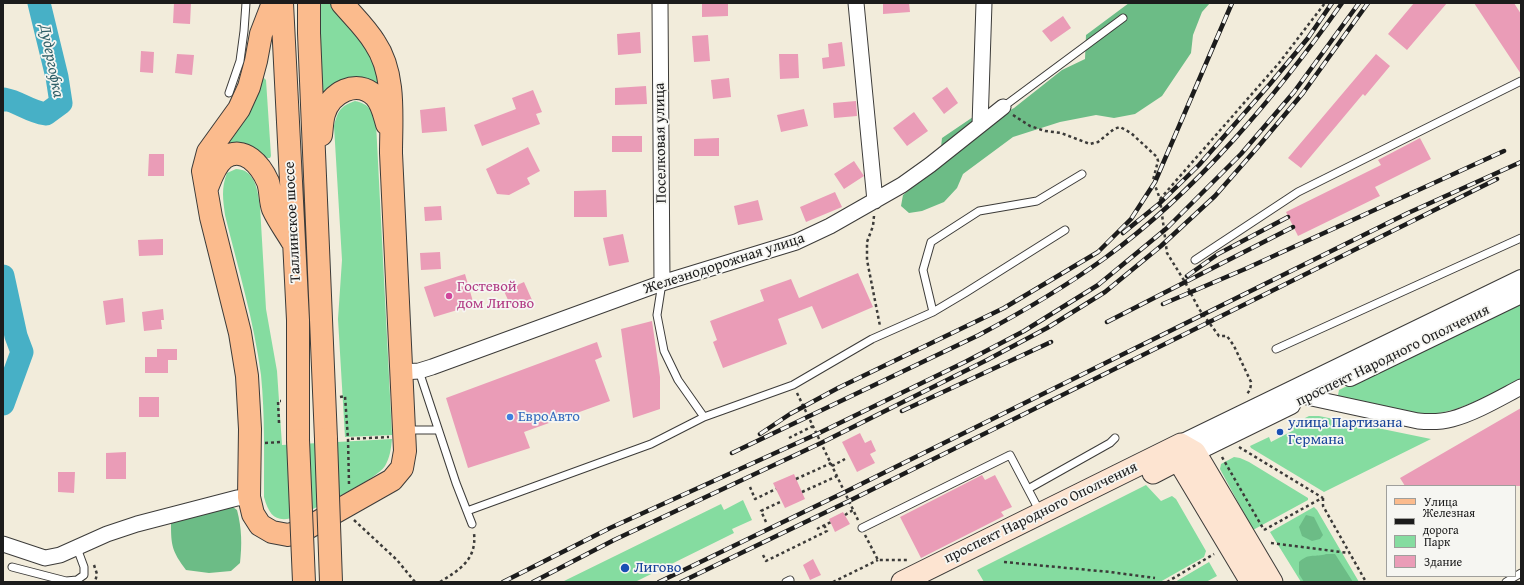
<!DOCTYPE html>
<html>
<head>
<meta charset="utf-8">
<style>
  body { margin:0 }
  #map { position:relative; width:1524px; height:585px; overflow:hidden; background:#f2ecdb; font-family:"Gentium Book Plus",serif }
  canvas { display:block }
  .frame { position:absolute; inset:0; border:4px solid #1c1c1c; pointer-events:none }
  .legend { position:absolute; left:1386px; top:485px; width:130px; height:92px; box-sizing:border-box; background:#f6f6f2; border:1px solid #9f9f9c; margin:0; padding:5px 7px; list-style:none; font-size:12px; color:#1c1c1c }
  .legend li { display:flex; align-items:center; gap:8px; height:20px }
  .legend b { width:20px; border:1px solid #9f9f9c }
</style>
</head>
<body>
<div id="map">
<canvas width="1524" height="585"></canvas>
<div class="frame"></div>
<ul class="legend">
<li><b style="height:5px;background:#fbbb8d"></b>Улица</li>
<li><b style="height:5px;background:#1c1c1c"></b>Железная дорога</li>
<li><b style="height:11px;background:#85dca0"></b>Парк</li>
<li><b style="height:11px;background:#ea9cb7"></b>Здание</li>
</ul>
</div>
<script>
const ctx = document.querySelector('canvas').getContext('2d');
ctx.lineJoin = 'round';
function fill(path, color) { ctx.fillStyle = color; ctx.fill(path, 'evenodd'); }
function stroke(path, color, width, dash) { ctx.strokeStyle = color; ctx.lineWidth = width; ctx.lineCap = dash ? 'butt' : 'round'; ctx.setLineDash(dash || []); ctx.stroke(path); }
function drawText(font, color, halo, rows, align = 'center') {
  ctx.font = font + ' "Gentium Book Plus",serif'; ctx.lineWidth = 3.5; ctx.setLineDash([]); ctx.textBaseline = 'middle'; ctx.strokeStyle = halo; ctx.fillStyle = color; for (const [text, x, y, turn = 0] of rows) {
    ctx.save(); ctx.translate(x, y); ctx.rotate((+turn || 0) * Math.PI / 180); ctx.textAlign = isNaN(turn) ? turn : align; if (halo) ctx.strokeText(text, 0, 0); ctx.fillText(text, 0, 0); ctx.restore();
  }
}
const green = new Path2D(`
  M318 3H331C352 33 373 45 379 84H377L365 78 349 77 335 83 321 96Z
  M264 78 266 80 271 156 270 158H267C254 145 244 145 226 145L261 79Z
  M355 101C369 104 372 110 376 123L392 435 345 437 338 319 342 260 334 126C338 111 340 106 355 101Z
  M236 169C239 169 243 170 245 171 257 178 258 195 260 206L266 309 277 371 282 445 392 439C391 449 390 457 385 466 375 481 318 506 299 516 278 523 270 519 264 497 264 456 265 416 261 375 254 321 238 268 225 215 223 200 221 188 227 173Z
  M1521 302V379C1489 395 1457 414 1421 415L1339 397 1338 395 1339 390 1343 388Z
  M1309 416H1319L1431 439 1324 492 1251 448 1250 446 1269 437 1271 442 1294 430 1291 425Z
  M1234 457 1240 458 1249 462 1308 498V500L1253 530 1220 469 1221 464Z
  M1146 485 1161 501 1172 496 1176 499 1206 551 1204 557 1160 582H984L977 570Z
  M743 500 752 520 732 529 734 533 635 582H562L721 504 724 510Z
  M1314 507 1317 510 1359 582H1301L1270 532Z
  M1209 562 1217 576 1206 582H1175Z`);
const forest = new Path2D(`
  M1129 3H1210L1202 12 1193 35 1191 53 1162 96 1135 114 1114 118 1096 115 1060 122 1013 137 963 174 957 188 944 202 922 211 909 213 901 206 903 195 939 165 942 138 973 117H997L1014 108 1062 70 1085 59 1086 35Z
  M230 505 237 510C242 529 242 545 240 563L231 571 209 573 186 570C172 551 171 546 171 523Z
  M1306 515 1314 517 1323 535 1320 539 1312 541 1302 536 1299 527Z
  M1326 554H1335L1353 582H1304L1299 574V562C1310 552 1315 558 1326 554Z`);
const river = new Path2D(`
  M3 100 4 99C20 102 28 111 46 114L61 103 57 77 39 3
  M3 276 16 336 22 352 3 404`);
const building = new Path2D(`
  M174 3H191L190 24 173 23Z
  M702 3H728V16L702 17Z
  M883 3H909L910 12 883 14Z
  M1414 3H1447L1407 50 1388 34Z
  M1474 3H1514L1521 14V74Z
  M1063 16 1071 28 1051 42 1042 31Z
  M640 32 641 53 618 55 617 34Z
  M708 35 710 61 694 62 692 36Z
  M842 42 845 66 823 69 822 58 829 57 828 44Z
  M141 51 154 52 153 73 140 72Z
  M177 54 194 55 192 75 175 73Z
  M779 54H798L799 78 780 79Z
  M1376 54 1390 66 1365 96 1363 94 1301 168 1288 158Z
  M729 78 731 97 713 99 711 80Z
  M646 86 647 104 615 105V88Z
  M947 87 958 103 944 114 932 98Z
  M533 90 542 112 536 114 540 124 482 146 474 125 516 109 512 98Z
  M856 101 857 116 834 118 833 103Z
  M445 107 447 131 422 133 420 110Z
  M804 109 808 126 781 132 777 115Z
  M914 112 928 131 907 146 893 128Z
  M612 136H642V152H612Z
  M719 138V156H694V139Z
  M1420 138 1431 159 1375 187 1380 196 1298 236 1286 212 1381 165 1378 160Z
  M528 147 540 171 527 178 530 184 509 195 497 194 486 169Z
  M149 154H164V176H148Z
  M854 161 864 176 844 189 834 174Z
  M606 190 607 217H574V191Z
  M835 192 842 207 806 222 800 207Z
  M758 200 763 220 738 225 734 206Z
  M441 206 442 220 425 221 424 207Z
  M623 234 629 262 609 266 603 238Z
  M163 239V255L139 256 138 240Z
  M440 252 441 269 421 270 420 253Z
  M858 273 873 307 822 329 812 306 778 319 787 344 723 368 713 342 717 340 710 321 764 301 760 290 791 279 799 298Z
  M465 274 474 305 434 317 424 287Z
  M524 282 532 300 512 309 504 291Z
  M123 298 125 322 106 325 103 301Z
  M163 309 164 320H161L162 329 144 331 142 312Z
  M652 321 660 377V409L633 418 621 329Z
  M597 342 602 357 595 360 610 401 524 432 530 448 468 468 446 398Z
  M157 349H177V360H168V373H145V357H157Z
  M139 397H159V417H139Z
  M1521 408V486H1405L1400 478Z
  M860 433 865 443 871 440 876 451 870 454 875 463 857 472 842 442Z
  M126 452V479H106V453Z
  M58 472H75L74 493 58 492Z
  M794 474 805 499 785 508 773 483Z
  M982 475 985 480 995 475 1012 507 1001 512 1004 516 921 558 900 517Z
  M843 512 850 524 835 532 829 519Z
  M813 559 821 575 810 580 803 565Z`);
const path = new Path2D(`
  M1013 115 1030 126 1045 131 1061 133 1090 144 1098 142 1114 129 1120 127 1131 133 1157 157 1158 161 1153 180 1160 199 1167 253 1185 282 1199 309 1219 336H1227L1234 346 1251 382C1251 387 1250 391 1246 395
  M1160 199 1279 63 1325 3
  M874 216 873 226 867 242V260L880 326
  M797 393 858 520
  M340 397 345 396 348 439
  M279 423 278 401H281
  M789 438 813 426
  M265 443 281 442V444
  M1239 447 1323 498
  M1222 457 1264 530
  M832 466 845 459
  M796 479 831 463
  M349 484 348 439 389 437
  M750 487 755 499 776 489
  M802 492 837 476
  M1323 498V506L1366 582
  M845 515 853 510
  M354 520 397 560 415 582
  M766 522 761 511 782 501
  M817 529 831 522
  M1264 530 1322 498
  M865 535 878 560H907
  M1271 543 1349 553
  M763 555 766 561 827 531 824 525
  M1004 562 1110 572 1155 578
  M94 565 97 574 95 582
  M440 582C459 570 477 560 474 533
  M833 582 878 560
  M1167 582 1214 554`);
const service = new Path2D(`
  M229 93 240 61 244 31 246 3
  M1003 107 1123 18
  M1195 260 1298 192 1521 81
  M662 283 657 315 664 351 678 380 704 417
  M933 312 923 270 931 242 979 211 1037 201 1082 174
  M1276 349 1521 238
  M419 371 456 483 472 524
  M406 430H438
  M1028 489 1110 443 1115 438
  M467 511 651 444 704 417 793 385 872 339 933 312 965 293 1065 230
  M862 528 1010 455 1040 512
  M12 567 66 581 77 580 84 575V567L77 548
  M786 582 790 580
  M1506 582 1521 573`);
const minor = new Path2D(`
  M660 3 662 283
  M856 3 875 201
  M980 125 984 3
  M402 372 419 371 432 367 662 283 796 242 830 226 902 185 930 165 1003 107
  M1307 397 1418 421C1429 422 1441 422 1452 419 1475 413 1500 398 1521 387
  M3 544 45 558 60 555 107 534 137 524 237 498 249 497`);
const tertiary = new Path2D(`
  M1350 377 1521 294
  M1179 455 1181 444 1521 279
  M1183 458 1291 405`);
const secondary = new Path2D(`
  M1153 473 1178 460 1251 582
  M902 582 1181 444 1195 452 1272 582`);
const primary = new Path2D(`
  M273 3 261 34 256 61 249 87 239 109 208 152 203 171 211 217 240 333 247 376 250 429 249 497 253 514 260 525 272 532 288 535 302 531 392 480 402 468 405 451 391 153C391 118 396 74 375 43 366 28 353 16 342 3
  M282 3 298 320V440
  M309 3V33L326 439
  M321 135C322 128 322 120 324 114 330 93 357 78 375 96 382 103 384 114 387 124
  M207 188C211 178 215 165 224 158 244 144 261 166 268 182 271 191 270 201 273 209 278 220 286 231 292 241`);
const rail = new Path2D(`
  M1123 233 1160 203 1199 165 1270 84 1308 38 1332 3
  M1187 276 1218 254 1288 217
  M1163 304 1245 269 1504 151
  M1107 322 1293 227
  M902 411 1051 342
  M760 434 790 414 838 388 1004 308 1098 252 1131 219 1155 182 1232 3
  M732 453 979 335C1022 312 1065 287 1105 258 1198 190 1276 96 1342 3
  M503 582 610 528 817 434 965 362 1024 331 1098 285 1167 228 1241 154 1294 92 1359 3
  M533 582 614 540 821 443 987 360 1047 328 1105 292 1161 246 1215 196 1257 148 1303 93 1368 3
  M659 582 845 492 1408 213 1521 162
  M681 582 849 501 1497 179`);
const primaryBridge = new Path2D(`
  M326 439 331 582
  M298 440 304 582`);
const markers = [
  [449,296,4,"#d1479c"],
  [510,417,4,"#3f7fe0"],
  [1280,432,4,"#1a4fb4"],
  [625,568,5,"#1a4fb4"]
];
const streetNames = [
  ["Поселковая улица",661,143,-91],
  ["Таллинское шоссе",293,222,-93],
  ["Железнодорожная улица",724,264,-18],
  ["проспект Народного Ополчения",1393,356,-26],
  ["проспект Народного Ополчения",1041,513,-26]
];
const hotelNames = [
  ["Гостевой",457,287],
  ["дом Лигово",457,304]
];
const shopNames = [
  ["ЕвроАвто",518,417]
];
const transitNames = [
  ["улица Партизана",1288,423],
  ["Германа",1288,440],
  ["Лигово",634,568]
];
const waterNames = [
  ["Дудергофка",51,61,79]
];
fill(green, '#85dca0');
fill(forest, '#6cbc86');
stroke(river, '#47b0c6', 23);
fill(building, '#ea9cb7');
stroke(service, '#3c3b39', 9);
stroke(minor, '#3c3b39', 17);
stroke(tertiary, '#3c3b39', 20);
stroke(secondary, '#3c3b39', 23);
stroke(primary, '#3c3b39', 24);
stroke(path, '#3c3b39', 2.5, [3, 3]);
stroke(service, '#fff', 7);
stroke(minor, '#fff', 15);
stroke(tertiary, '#fff', 18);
stroke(secondary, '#fde4d1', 21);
stroke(primary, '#fbbb8d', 22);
stroke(rail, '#1c1c1c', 4.5);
stroke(rail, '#f6f6f2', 3, [9]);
stroke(primaryBridge, '#3c3b39', 24, []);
stroke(primaryBridge, '#fbbb8d', 22);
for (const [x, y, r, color] of markers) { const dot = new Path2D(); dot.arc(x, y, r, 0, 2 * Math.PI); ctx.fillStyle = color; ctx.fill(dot); stroke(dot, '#f6f6f2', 1.5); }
drawText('15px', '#1c1c1c', '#f6f6f2', streetNames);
drawText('15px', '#b23c85', '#f6f6f2', hotelNames, 'left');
drawText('15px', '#366cbe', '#f6f6f2', shopNames, 'left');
drawText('15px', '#164399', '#f6f6f2', transitNames, 'left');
drawText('italic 16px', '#2f5f68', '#f6f6f2', waterNames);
</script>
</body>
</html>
